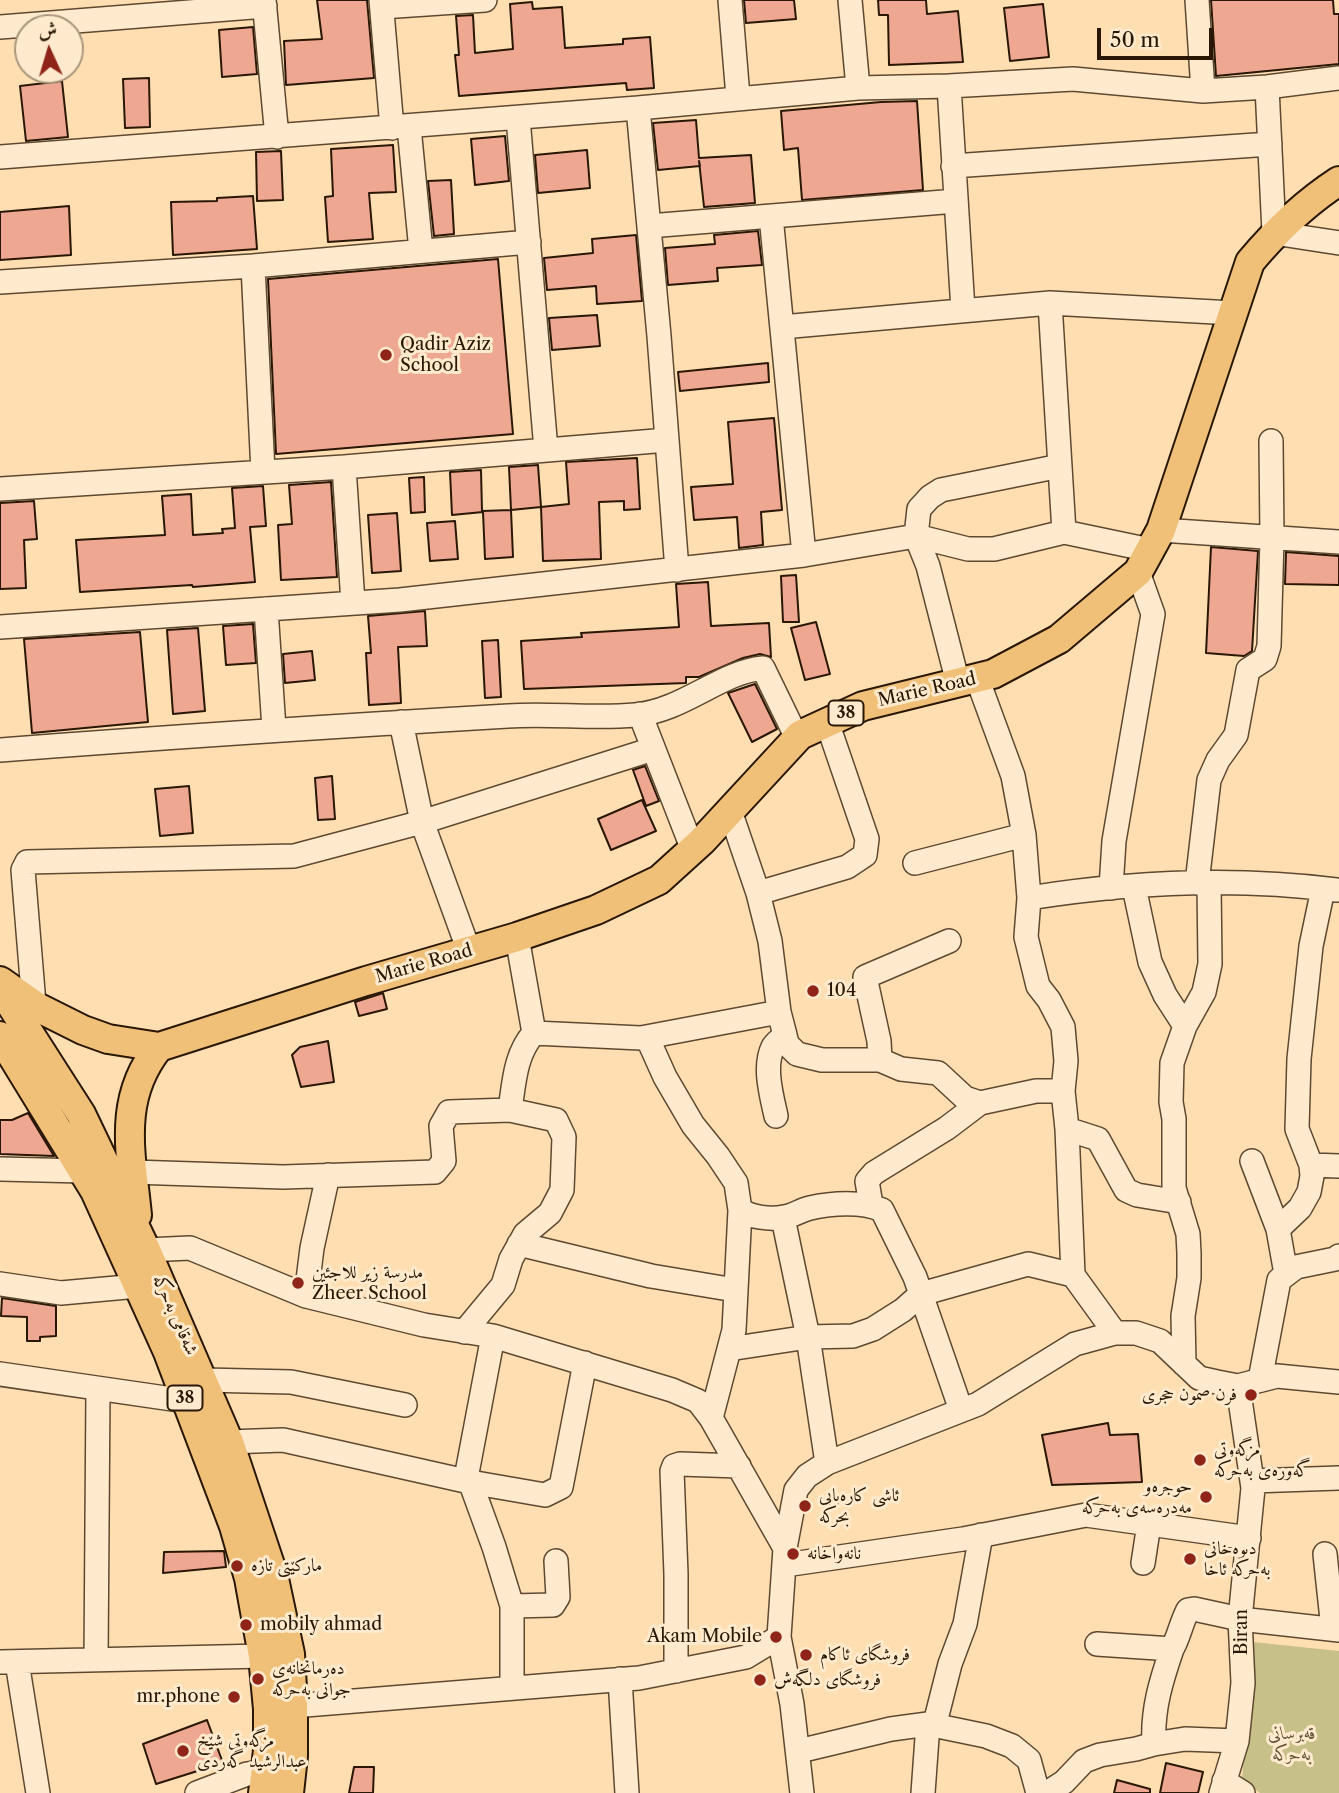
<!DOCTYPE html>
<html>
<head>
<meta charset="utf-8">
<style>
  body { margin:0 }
  #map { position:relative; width:1339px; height:1793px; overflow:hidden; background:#ffdfb2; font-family:"Libre Caslon Text",Amiri,serif }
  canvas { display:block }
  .north { position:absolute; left:14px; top:14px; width:70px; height:70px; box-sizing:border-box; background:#ffeacd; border:2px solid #a9967d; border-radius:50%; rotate:356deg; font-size:19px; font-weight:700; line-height:28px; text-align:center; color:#291704 }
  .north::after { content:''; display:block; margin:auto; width:24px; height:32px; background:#8f2418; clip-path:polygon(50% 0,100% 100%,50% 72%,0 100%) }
  .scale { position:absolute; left:1097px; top:28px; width:116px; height:32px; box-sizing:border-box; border:4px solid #291704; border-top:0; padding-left:9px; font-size:21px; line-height:24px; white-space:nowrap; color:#291704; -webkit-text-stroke:5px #ffeacd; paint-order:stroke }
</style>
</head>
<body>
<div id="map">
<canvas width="1339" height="1793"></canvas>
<div class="north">ش</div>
<div class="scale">50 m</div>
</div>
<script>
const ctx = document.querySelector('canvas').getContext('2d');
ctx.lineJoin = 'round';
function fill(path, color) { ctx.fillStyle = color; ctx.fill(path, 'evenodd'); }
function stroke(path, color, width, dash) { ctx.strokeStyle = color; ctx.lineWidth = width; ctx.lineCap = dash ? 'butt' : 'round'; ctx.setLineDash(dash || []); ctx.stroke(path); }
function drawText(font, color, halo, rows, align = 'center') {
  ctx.font = font + ' "Libre Caslon Text",Amiri,serif'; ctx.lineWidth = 6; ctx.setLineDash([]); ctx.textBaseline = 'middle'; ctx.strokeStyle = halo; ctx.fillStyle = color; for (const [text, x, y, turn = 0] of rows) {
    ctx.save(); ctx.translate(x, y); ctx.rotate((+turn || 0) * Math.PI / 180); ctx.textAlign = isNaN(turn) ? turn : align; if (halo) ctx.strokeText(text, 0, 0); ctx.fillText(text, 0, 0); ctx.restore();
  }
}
const green = new Path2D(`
  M1253 1642 1339 1651V1793H1260L1242 1780Z`);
const building = new Path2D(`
  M317 0H367L374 78 286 85 284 41 322 39Z
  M744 0H794L796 19 746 23Z
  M878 0H926L927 14 958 11 963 62 889 65 888 15H879Z
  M1211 0H1333L1334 14H1339V64L1216 76Z
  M532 2 533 9 562 7 565 48 623 44V39L650 37 654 88 627 90 626 83 459 96 455 55H459L456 16 473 15 475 53 513 49 510 4Z
  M1043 4 1049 57 1010 61 1004 8Z
  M253 27 257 74 222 77 219 30Z
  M149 78 150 127 125 128 123 79Z
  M62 81 68 137 26 141 20 86Z
  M917 101 923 190 802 200 798 148 784 150 781 111 881 102Z
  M696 120 699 158 751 155 755 203 704 207 699 161 700 166 658 170 653 123Z
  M505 136 509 181 475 185 471 139Z
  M393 145 396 192 369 193 373 239 328 242 325 197 333 196 331 149Z
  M587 150 590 188 538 193 535 155Z
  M281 151 283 200 257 201 256 152Z
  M451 180 454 234 434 236 428 181Z
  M253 196 257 249 173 255 171 202 217 201V198Z
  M69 206 71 255 0 260V212Z
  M758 231 762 265 717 268 718 281 668 285 665 248 715 244 714 235Z
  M636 235 642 301 597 304 596 286 547 290 544 258 593 253 592 239Z
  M498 259 513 434 276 454 268 279Z
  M597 315 600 346 552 350 549 318Z
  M768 363 769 382 680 391 678 372Z
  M774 418 782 510 761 512 763 545 739 548 737 517 694 520 691 487 733 484 728 422Z
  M637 458 640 509 624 510V501L599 502 601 559 543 561 541 507 569 504 566 462Z
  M538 465 541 507 511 510 509 467Z
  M481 470 482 511 511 510 513 557 485 559 483 512 452 515 450 472Z
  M424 477 425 512 411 513 409 478Z
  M331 482 337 577 281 580 278 525 292 524 289 485Z
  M263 486 266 526 250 527 255 582 193 587 192 585 80 592 76 540 165 535 162 496 191 494 193 535 223 533 222 529 235 528 232 488Z
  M34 501 37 539 24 540 26 588 0 589V503Z
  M397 513 401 571 372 573 368 515Z
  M455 521 458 559 430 561 427 523Z
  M1211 547 1258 551 1252 651 1244 656 1206 653Z
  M1286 552 1339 556V585L1285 584Z
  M796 575 799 622H783L781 576Z
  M708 582 711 626 769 623 771 657 760 654 743 658 699 677H686V683L524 689 521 641 582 637 581 633 679 627 676 584Z
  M425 611 427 646 398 647 401 703 369 705 366 653H371L368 616Z
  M816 622 830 674 805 680 791 628Z
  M253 624 256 663 226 665 223 626Z
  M198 628 205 711 173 714 167 630Z
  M140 632 148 722 32 733 24 639Z
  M498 640 501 697 485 698 482 641Z
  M312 651 315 680 285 683 283 654Z
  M755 684 777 729 752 742 728 693Z
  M645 766 659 801 646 806 633 770Z
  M332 776 335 819 318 820 315 778Z
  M189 786 193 833 160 836 155 789Z
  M642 800 656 831 611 850 598 819Z
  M383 993 387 1009 359 1016 355 1002Z
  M328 1041 334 1082 301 1087 292 1055 300 1047Z
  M28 1113 54 1156 0 1154V1120H12Z
  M2 1298 56 1306V1336L40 1337V1341H27V1317L1 1316Z
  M1108 1423 1110 1435 1138 1434 1142 1482 1052 1485 1042 1435Z
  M224 1551 226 1567 163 1573 164 1552Z
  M207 1720 223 1763 156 1784 143 1744Z
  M1166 1763 1203 1772 1198 1793H1160Z
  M354 1767H374L373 1793H349Z
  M1117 1780 1150 1789V1793H1114Z`);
const minor = new Path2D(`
  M264 0 277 137
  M381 0 392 128
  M730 0 738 97
  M850 0 858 88
  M1197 0 1203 91
  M382 7 485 0
  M0 27 265 6
  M949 86 1073 79 1203 91 1267 87 1339 78
  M1267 87 1274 233 1339 243
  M518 118 546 450
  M409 127 421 251
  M0 157 638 108
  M953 166 1270 144
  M771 216 804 555
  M649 226 956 201
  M253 266 263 472
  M0 282 253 266 529 242
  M1050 303 1064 532
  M782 327 1050 303 1233 313
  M344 467 353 603
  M0 489 344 467 667 440
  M1161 530 1339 542
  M677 570 659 336 638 108 858 88 949 86 963 310
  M266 609 274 729
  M0 627 400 600 804 555 916 536 968 549H994L1064 532 1150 550
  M977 678 1013 776 1024 835 1029 898 1026 937 1038 986 1049 1000 1063 1027 1066 1061 1063 1091 1067 1129 1073 1275 1115 1333
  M958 683 928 566 916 536 919 509 930 497 941 490 1060 466
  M640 714 693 850
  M401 722 422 822 469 951
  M0 750C169 737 338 726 508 716 550 713 593 719 635 715 683 711 720 672 763 668L797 738
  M730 811 758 893 770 941 779 1012 785 1035 787 1044 797 1054 822 1060H880L901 1069 938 1073 965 1098 980 1103 1036 1091H1063
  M915 863 1024 835
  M1197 883 1209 780 1218 760 1236 735 1248 670 1265 659 1269 646 1272 538 1271 441
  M1134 887 1150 962 1165 995 1185 1026 1172 1063 1171 1102 1174 1119V1188L1188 1234 1189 1253V1278L1183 1316 1184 1364
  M1111 888 1114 841 1153 614 1138 572
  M758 893 847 867 865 855 867 839 827 722
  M1029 898C1130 882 1235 877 1336 890
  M34 1004 23 870 27 862 294 856 422 822 653 749
  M1185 1026 1204 992 1210 964 1209 883
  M534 1033 641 1038 779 1012
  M647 1037 665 1077 693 1125 718 1156 736 1183 740 1210C751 1217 770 1220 784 1217 793 1216 801 1210 810 1208 831 1203 863 1201 882 1210L915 1277 961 1410
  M880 1060 879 1041 865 977 949 941
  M510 1110C514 1083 515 1054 534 1033L517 937
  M776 1116C772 1097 763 1067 773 1047 775 1043 781 1039 785 1035
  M1067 1129 1098 1139 1126 1190 1137 1195 1179 1202
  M1252 1161 1278 1229 1286 1274
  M1311 1165 1339 1166
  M0 1169 83 1171
  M133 1172 283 1177 435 1172 444 1161 441 1126 449 1112 510 1110 556 1120 564 1137 562 1190 550 1213 525 1234 511 1259 503 1285 464 1332
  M871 1205 867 1181 874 1173 947 1128 980 1103
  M783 1218 808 1337 827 1463
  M1278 1229 1300 1208 1309 1192 1312 1176 1311 1165 1297 1129 1299 1059 1311 946 1323 889
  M519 1244 651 1276 735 1290
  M146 1250 190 1248 306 1296 424 1325 493 1336 672 1390 698 1401 711 1418 785 1548
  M0 1284 61 1293 138 1286
  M306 1296 312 1248 328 1175
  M493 1336 467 1473 494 1547 512 1606V1688
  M729 1349 808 1337 853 1336 873 1329 903 1310 921 1294 1028 1264 1073 1275
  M0 1374 186 1401
  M204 1380 291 1382 405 1405
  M1260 1380 1279 1280 1296 1267 1335 1259 1339 1256
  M711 1418 734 1330 740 1210
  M229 1442 283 1440 470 1482 545 1495 561 1487 585 1363
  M1252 1481 1339 1478
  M1325 1554 1333 1629
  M1143 1563 1149 1524
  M785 1565 963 1539 1086 1515 1249 1538
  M512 1606 553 1605 558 1597 556 1561
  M779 1637 792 1704 802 1793
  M1097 1644 1172 1649C1179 1637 1181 1623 1188 1610L1194 1609 1240 1619 1339 1630
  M1172 1649C1161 1681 1152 1710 1154 1744L1185 1739 1237 1741
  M96 1660 98 1389
  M0 1662 263 1656
  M17 1662 38 1793
  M676 1671V1574L672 1471 674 1466 680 1464 739 1466
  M620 1679 627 1793
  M293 1706 639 1678 746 1657 779 1637 785 1548 796 1490 807 1476 827 1463 978 1404 1075 1344 1115 1333H1136L1160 1341 1199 1378 1217 1382 1238 1386 1277 1376 1339 1382
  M934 1727 950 1664 965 1624 981 1535
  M799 1751 891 1729 928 1724 986 1736 1012 1746 1029 1760 1038 1793
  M1224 1781 1243 1793
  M197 1793 247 1774 266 1771
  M923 1793 928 1724
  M1047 1793 1064 1782 1084 1761 1100 1755 1136 1749 1154 1744
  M1221 1793 1237 1741 1243 1683 1240 1619 1253 1488 1238 1386`);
const major = new Path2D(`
  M0 981 37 1007 83 1030 108 1039 159 1047 366 981 517 937 596 910 659 880 702 841 800 735 863 706 993 674 1059 639 1138 572 1161 530 1250 262C1276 231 1305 203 1339 181
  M1 989 81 1114 146 1250 229 1442 273 1574 290 1654 293 1706V1756L289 1793
  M0 1036 95 1191 168 1352 234 1526 249 1578 263 1656 268 1709V1750L263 1793
  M137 1215C131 1153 117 1099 159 1047`);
const markers = [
  [386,355,7,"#8f2418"],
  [813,991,7,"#8f2418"],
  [298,1283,7,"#8f2418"],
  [1251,1395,7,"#8f2418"],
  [1200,1460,7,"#8f2418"],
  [1206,1497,7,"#8f2418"],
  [805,1506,7,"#8f2418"],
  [793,1554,7,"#8f2418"],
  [1190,1559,7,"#8f2418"],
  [237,1566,7,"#8f2418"],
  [246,1625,7,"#8f2418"],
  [776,1637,7,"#8f2418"],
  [806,1655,7,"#8f2418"],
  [258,1679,7,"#8f2418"],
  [760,1680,7,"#8f2418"],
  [234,1697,7,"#8f2418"],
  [183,1751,7,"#8f2418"]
];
const shields = [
  [846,713,35],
  [185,1398,35]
];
const shieldNames = [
  ["38",846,713],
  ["38",185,1398]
];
const poiNames = [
  ["Qadir Aziz",400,345],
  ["School",400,366],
  ["104",827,991],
  ["مدرسة زير للاجئين",312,1273],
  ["Zheer School",312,1294],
  ["فرن صمون حجری",1237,1395,"right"],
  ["مزگەوتی",1214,1450],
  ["گەورەی بەحرکە",1214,1471],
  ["حوجره‌و",1192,1487,"right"],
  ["مه‌دره‌سه‌ی به‌حرکه",1192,1508,"right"],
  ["ئاشی کارەبایی",819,1496],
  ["بحرکە",819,1517],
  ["دیوەخانی",1204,1549],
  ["بەحرکە ئاخا",1204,1570],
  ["نانەواخانە",807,1554],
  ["مارکێتی تازە",251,1566],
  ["mobily ahmad",260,1625],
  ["Akam Mobile",762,1637,"right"],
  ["فروشگای ئاکام",820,1655],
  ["دەرمانخانەی",272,1669],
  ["جوانی بەحرکە",272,1690],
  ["فروشگای دلگه‌ش",774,1680],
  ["mr.phone",220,1697,"right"],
  ["مزگەوتی شێخ",197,1741],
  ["عبدالرشید گەردی",197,1762]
];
const streetNames = [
  ["Marie Road",927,690,-13],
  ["Marie Road",424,964,-16],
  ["شەقامی بەحرکە",175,1315,66],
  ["Biran",1242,1632,-90]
];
const parkNames = [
  ["قەبرسانی",1292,1734],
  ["بەحرکە",1292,1755]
];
fill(green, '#c7c088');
fill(building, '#eea790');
stroke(building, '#291704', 2);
stroke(minor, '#5e4930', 26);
stroke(major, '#291704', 32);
stroke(minor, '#ffeacd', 23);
stroke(major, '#f0c079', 28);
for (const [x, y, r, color] of markers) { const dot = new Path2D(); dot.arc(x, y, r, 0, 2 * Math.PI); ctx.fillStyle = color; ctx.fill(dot); stroke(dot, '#ffeacd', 2.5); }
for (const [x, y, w] of shields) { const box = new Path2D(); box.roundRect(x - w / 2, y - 12.5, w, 25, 5); ctx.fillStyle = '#ffeacd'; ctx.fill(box); stroke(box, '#291704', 2); }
drawText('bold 16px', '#291704', null, shieldNames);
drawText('18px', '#291704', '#ffeacd', poiNames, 'left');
drawText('18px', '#291704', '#ffeacd', streetNames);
drawText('italic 18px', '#605232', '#ffeacd', parkNames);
</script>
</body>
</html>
